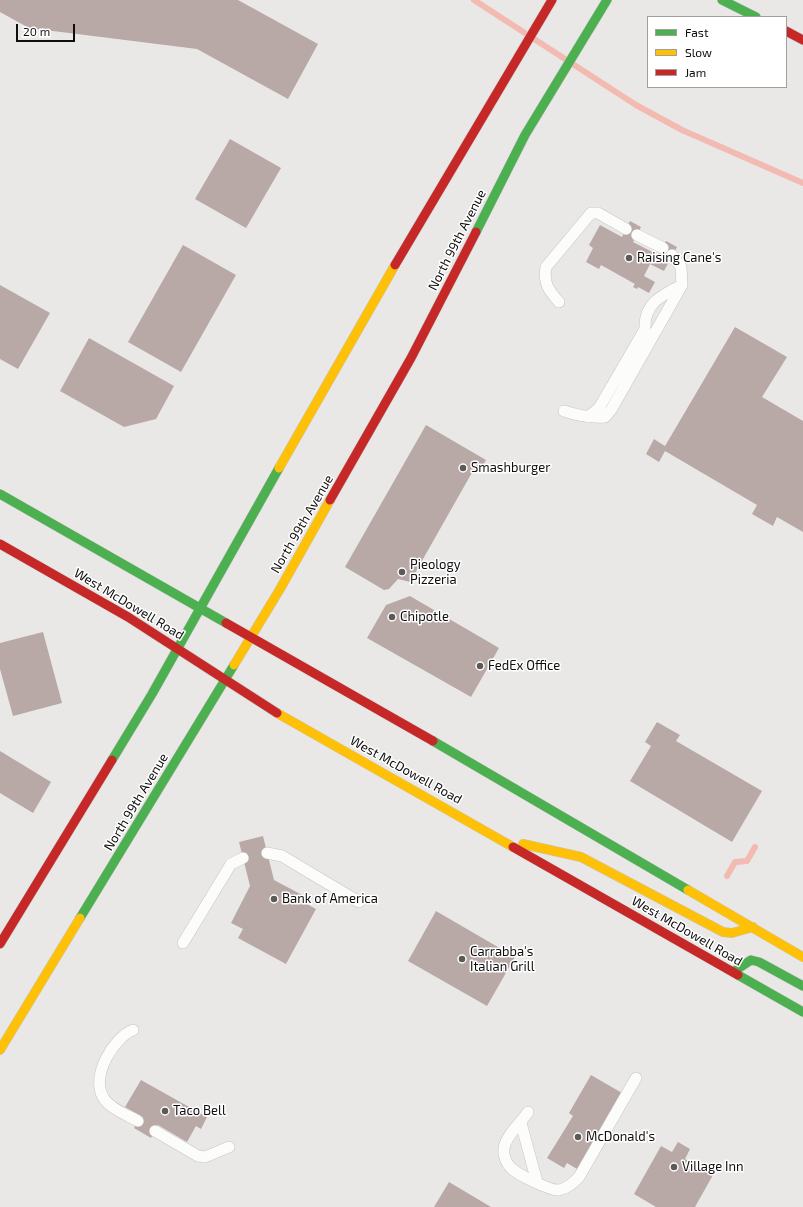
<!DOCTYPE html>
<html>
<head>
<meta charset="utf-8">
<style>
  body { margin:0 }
  #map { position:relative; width:803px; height:1207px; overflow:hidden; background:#e9e8e7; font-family:"Exo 2",sans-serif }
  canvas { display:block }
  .legend { position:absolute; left:647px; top:16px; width:140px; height:72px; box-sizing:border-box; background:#fff; border:1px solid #9f9f9e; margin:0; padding:5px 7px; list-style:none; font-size:12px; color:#0f0e0d }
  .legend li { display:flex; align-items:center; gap:8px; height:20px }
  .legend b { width:20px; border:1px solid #9f9f9e }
  .scale { position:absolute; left:16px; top:24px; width:59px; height:18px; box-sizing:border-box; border:2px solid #0f0e0d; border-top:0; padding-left:5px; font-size:12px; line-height:14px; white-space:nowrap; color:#0f0e0d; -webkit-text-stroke:3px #fff; paint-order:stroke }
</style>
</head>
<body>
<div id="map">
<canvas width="803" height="1207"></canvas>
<ul class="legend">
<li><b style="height:5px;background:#4caf50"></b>Fast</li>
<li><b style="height:5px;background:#ffc107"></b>Slow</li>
<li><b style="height:5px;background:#c62828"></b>Jam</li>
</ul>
<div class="scale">20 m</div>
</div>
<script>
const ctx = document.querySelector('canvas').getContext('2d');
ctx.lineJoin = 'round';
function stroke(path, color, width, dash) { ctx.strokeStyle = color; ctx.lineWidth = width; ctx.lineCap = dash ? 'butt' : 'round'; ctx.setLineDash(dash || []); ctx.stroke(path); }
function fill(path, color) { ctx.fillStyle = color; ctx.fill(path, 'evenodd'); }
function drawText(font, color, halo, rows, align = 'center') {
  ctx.font = font + ' "Exo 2",sans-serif'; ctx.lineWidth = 3; ctx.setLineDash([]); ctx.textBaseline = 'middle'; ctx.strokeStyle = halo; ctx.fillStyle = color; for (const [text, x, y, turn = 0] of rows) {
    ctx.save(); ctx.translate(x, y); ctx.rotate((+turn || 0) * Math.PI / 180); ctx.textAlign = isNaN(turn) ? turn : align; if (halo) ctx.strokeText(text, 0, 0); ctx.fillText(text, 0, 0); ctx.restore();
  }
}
const stream = new Path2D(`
  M474 0 636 105 682 130 803 183
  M727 876 735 862 747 861 755 847`);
const building = new Path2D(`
  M0 0H238L318 44 288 99 197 49 29 28 0 12Z
  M230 139 281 168 246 228 195 199Z
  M630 221 641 227 633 242 658 255 666 241 677 247 664 271 650 264 644 276 655 282 649 293 638 287 637 289 633 287 635 284 601 265 599 269 586 262 593 248 589 245 600 225 622 237Z
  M183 245 236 275 181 372 128 342Z
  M0 285 50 313 18 369 0 359Z
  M735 327 787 357 762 397 803 421V532L777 517 773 526 752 514 757 505 665 451 659 462 646 454 654 439 665 446Z
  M89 338 174 386 156 419 124 427 60 391Z
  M426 425 486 460 479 472 474 469 410 582 398 579 389 589 384 590 345 567Z
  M410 596 499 648 471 697 367 638 386 605Z
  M43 632 62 703 13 716 0 669V643Z
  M657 722 680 735 676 741 762 791 732 842 630 781 651 746 645 742Z
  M0 751 51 782 33 813 0 793Z
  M263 836 274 880 306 897 303 902 316 909 286 964 238 938 243 929 231 923 250 886 239 842Z
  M436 911 515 957 487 1006 408 961Z
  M591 1075 622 1093 577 1169 567 1163 564 1168 547 1158 573 1116 569 1113Z
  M141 1080 207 1117 201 1129 196 1126 187 1142 158 1125 151 1138 134 1128 141 1116 125 1107Z
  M678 1142 690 1149 685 1159 713 1175 695 1207H656L634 1194 661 1146 672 1152Z
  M449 1182 491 1207H434Z`);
const lane = new Path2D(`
  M637 235 663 248
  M559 302C549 291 543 283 546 267L591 213H598L626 229
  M564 411C579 416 590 418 605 417L611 410 682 285 681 267 672 255
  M588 417 599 408 645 329C644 303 662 295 682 285
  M267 853 282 856 359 902
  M183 943 231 864 243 858
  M133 1030C113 1038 91 1076 103 1097 109 1108 127 1115 138 1121
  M528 1112C521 1123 506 1135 504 1148 503 1155 506 1163 511 1168 517 1174 550 1191 559 1190 568 1188 573 1183 579 1177L636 1078
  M521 1123 537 1182
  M155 1131 198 1156 205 1157 229 1147`);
const fast = new Path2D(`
  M722 0 756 17
  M476 232 525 135 607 0
  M0 494 226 623
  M433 741 688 890
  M112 760 152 694 279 468
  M80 918 234 665
  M733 972 751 960 759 962 803 986
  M738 975 803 1012`);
const slow = new Path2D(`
  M279 468 395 265
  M234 665 280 589 330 500
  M277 713 513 847
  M523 844 581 857 723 932 732 933 753 927
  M688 890 803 957
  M0 1050 80 918`);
const jam = new Path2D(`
  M786 31 803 40
  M395 265 552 0
  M330 500 411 358 476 232
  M0 544 128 617 277 713
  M226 623 433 741
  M513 847 738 975
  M0 944 112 760`);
const markers = [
  [629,258,4,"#5b5a59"],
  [463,468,4,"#5b5a59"],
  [402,572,4,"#5b5a59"],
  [392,617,4,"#5b5a59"],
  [480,666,4,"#5b5a59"],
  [274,899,4,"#5b5a59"],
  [462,959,4,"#5b5a59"],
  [165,1111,4,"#5b5a59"],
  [578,1137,4,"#5b5a59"],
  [674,1167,4,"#5b5a59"]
];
const streetNames = [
  ["North 99th Avenue",457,240,-63],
  ["North 99th Avenue",302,524,-60],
  ["West McDowell Road",129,604,31],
  ["West McDowell Road",406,770,29],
  ["North 99th Avenue",136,802,-59],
  ["West McDowell Road",687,931,30]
];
const poiNames = [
  ["Raising Cane's",637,258],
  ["Smashburger",471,468],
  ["Pieology",410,565],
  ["Pizzeria",410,580],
  ["Chipotle",400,617],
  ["FedEx Office",488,666],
  ["Bank of America",282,899],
  ["Carrabba's",470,952],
  ["Italian Grill",470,967],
  ["Taco Bell",173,1111],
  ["McDonald's",586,1137],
  ["Village Inn",682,1167]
];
stroke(stream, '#f3bab2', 6);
fill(building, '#b8a9a7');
stroke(lane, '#c6c4c4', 12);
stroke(fast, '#c6c4c4', 10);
stroke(slow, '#c6c4c4', 10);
stroke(jam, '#c6c4c4', 10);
stroke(lane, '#fcfcfb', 11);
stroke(fast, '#4caf50', 9);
stroke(slow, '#ffc107', 9);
stroke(jam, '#c62828', 9);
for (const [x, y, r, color] of markers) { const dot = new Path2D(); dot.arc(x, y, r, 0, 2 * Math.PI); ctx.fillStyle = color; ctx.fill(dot); stroke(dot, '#fff', 1.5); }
drawText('13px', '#0f0e0d', '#fff', streetNames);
drawText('13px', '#0f0e0d', '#fff', poiNames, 'left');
</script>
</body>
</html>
